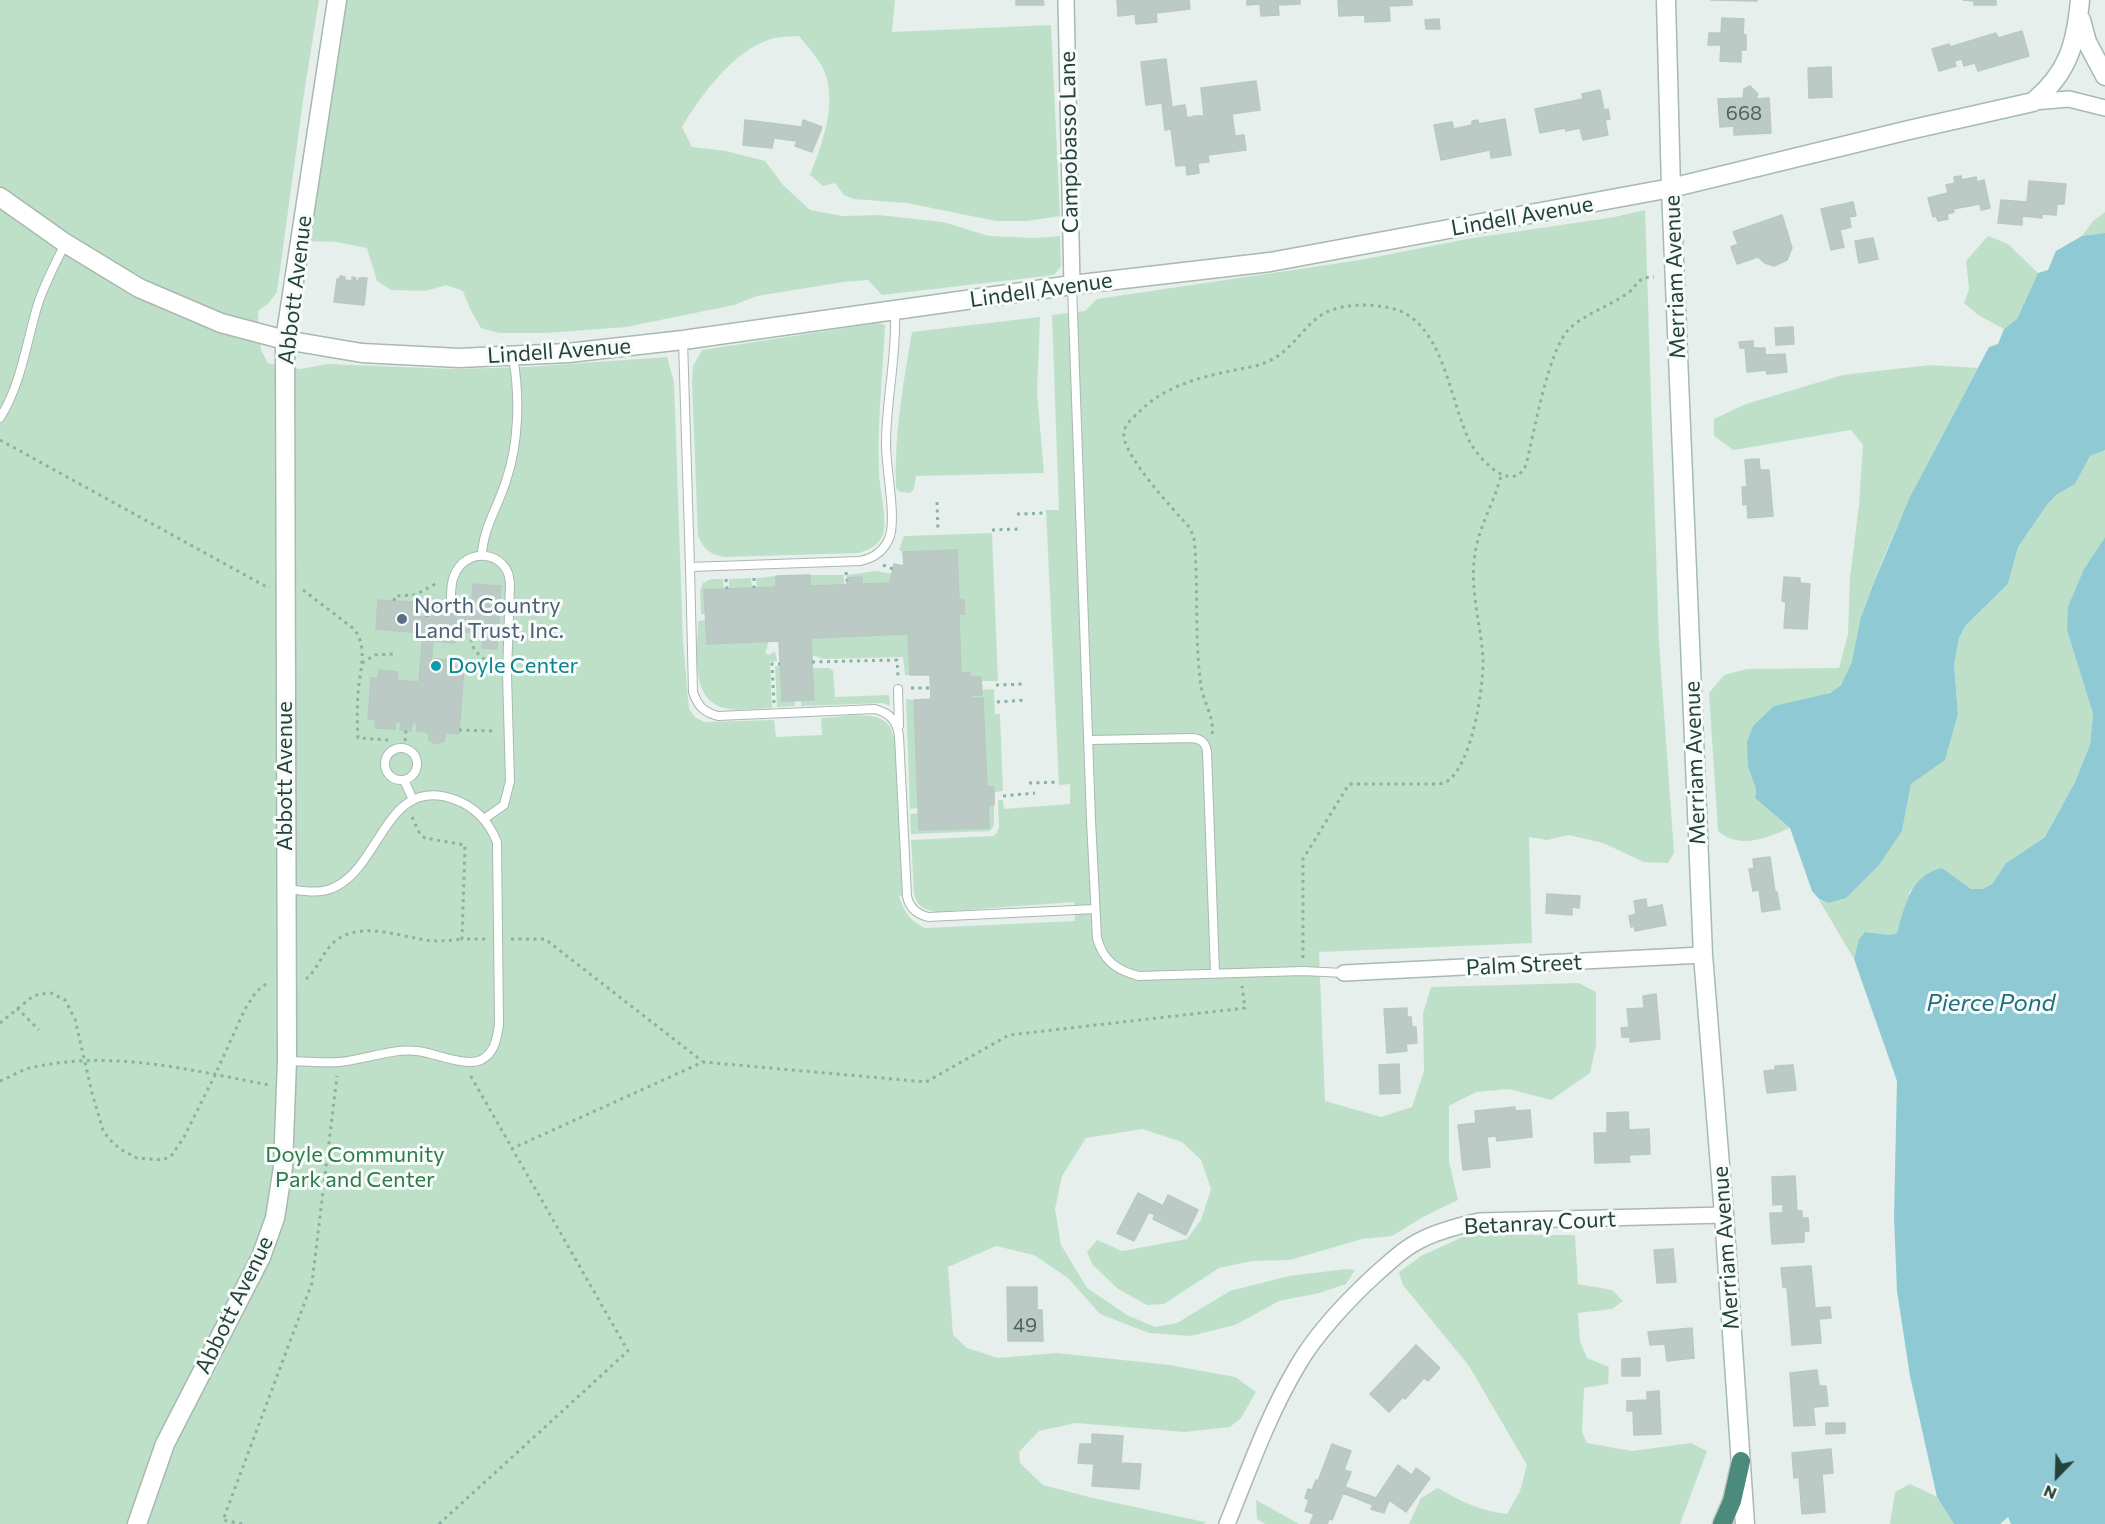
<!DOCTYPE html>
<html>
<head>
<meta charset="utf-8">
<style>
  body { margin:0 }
  #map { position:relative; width:2105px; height:1524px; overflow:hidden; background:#e6efeb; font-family:Commissioner,sans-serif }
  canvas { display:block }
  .north { position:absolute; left:2027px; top:1446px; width:60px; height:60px; -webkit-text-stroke:4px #f7fbf9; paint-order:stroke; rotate:203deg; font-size:16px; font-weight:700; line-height:24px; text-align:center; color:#24423a }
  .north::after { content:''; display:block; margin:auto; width:21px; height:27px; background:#24423a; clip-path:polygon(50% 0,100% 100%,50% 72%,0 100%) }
</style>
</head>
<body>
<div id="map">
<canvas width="2105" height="1524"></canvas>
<div class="north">N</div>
</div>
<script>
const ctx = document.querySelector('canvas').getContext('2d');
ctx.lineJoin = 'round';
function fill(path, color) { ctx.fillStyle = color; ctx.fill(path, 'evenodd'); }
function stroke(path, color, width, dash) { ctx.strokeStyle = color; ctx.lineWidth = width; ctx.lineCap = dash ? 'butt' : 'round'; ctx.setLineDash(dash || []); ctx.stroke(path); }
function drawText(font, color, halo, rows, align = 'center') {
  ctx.font = font + ' Commissioner,sans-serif'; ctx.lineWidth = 6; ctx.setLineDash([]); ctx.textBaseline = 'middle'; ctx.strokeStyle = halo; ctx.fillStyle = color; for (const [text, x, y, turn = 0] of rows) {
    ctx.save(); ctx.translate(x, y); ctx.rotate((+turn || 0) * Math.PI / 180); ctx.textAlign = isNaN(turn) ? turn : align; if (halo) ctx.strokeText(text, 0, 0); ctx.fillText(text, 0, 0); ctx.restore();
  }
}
const green = new Path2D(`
  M0 0H319L304 94 277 292 268 304 259 310 258 313 261 350 268 363 301 369 327 364 454 369 526 367 667 357 674 382 683 641 689 709 695 717 704 722 774 720 776 737 822 735 821 718C842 717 890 706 893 736H899L907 896H899C904 912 910 921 925 928L1075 921 1074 902 938 912C912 909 914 896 913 874 912 863 912 851 911 840L993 836 996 834 999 827 998 800H1003L1004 809 1070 804V784L1059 785 1046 510H1059L1052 315 1085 311 1097 299 1360 260 1467 239 1615 217 1645 210 1659 643 1674 853 1668 863 1644 862 1603 843 1569 835 1547 840 1529 837 1532 943 1319 952 1325 1101 1381 1117 1412 1107 1424 1071 1423 1014 1431 987 1579 983 1596 992V1045L1590 1073 1551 1100 1509 1089 1476 1092 1449 1106V1161L1458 1200 1423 1217 1392 1236 1362 1239 1290 1260 1252 1261 1219 1268 1164 1304 1147 1305 1118 1289 1092 1264 1087 1252 1097 1240 1122 1251 1187 1239 1201 1220 1211 1189 1201 1160 1182 1142 1142 1129 1086 1138 1062 1176 1055 1209 1061 1245 1087 1288 1127 1315 1155 1327 1177 1323 1230 1291 1289 1276 1346 1269 1355 1270 1346 1284 1319 1293 1279 1301 1235 1325 1190 1336 1149 1333 1100 1314 1068 1278 1034 1255 996 1246 948 1267 953 1335 967 1348 998 1358 1057 1353 1169 1365 1235 1377 1256 1392 1241 1418 1230 1427 1185 1432 1076 1423 1039 1431 1019 1452 1020 1463 1043 1485 1093 1498 1205 1522 1204 1524H0Z
  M346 0H895L892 32 1051 25 1060 216 1027 221H996L907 203 853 199 844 195 835 183 823 186 810 175C823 142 839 100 822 66 816 56 807 46 799 36 791 37 780 36 771 39 734 50 701 95 682 127L692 147 726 151 765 161 783 185 810 210 843 216 879 215 943 222 989 236 1035 238 1060 236 1061 266 1055 274 1046 276 882 295 868 280 843 282 757 296 734 305 626 327 546 333H499L481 328 470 309 463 291 446 285 426 291 391 290 377 281 367 248 336 242 308 241Z
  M2105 212V233L2082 236 2093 221Z
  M1988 236 2008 244 2038 273 2017 319 2004 329 1978 315 1964 303 1969 289 1966 261Z
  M1040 317 1037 393 1044 473 916 476 914 489 910 493 900 492 896 488C894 435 903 384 912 332Z
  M878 323 885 325C883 373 877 422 879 471 879 489 888 519 883 535 878 546 869 550 858 553L725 557C711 555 704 550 698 536L692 381 693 366 702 350Z
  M1930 365 1978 368C1935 450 1890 530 1861 618 1854 639 1857 669 1839 686 1826 699 1792 702 1774 706L1748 767 1756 789 1755 798 1790 828C1766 838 1741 850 1718 831L1709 693 1724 675 1747 669 1839 668 1848 634 1850 577 1859 505 1863 445 1851 430 1733 450 1714 436V419L1746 404 1843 375Z
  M2105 450V537L2084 569 2067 630 2093 714 2090 745 2075 782 2045 837 2006 863 1992 884 1983 889H1971L1942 868 1910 891 1897 933 1890 935 1865 932 1859 939 1854 959 1819 900 1828 903 1902 831 1911 784 1945 759 1958 714 1954 665 1959 638 1966 625 2008 584 2018 547 2047 505 2056 495 2075 484 2090 456Z
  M992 533 998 681H981V677H970V672L961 673 959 614 964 600H959L957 550 903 552 899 550 904 536Z
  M876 571 892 574 890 583 862 584 861 577 847 578V575Z
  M810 575H844V583L847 585 810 586Z
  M776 576V587L757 588 756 578Z
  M751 578 752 588 729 589V579Z
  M711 579H723L724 590 704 591 705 614H701L700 591 703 583Z
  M706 620 707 644 769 641 765 653 769 655 775 651 777 661 770 662 772 708C757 708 739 712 724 708 689 699 698 649 698 621Z
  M908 634 910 675H905L903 657 823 659 812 655 811 638Z
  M775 666H780L782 701 795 700V706L777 707Z
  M813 668H829L833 671 835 697 889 695 890 706 883 703 801 706V700L814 699Z
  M994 689 995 714H1000L1003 791 994 792V787H987L983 698H972V695L981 690Z
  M906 699 914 700 918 808 910 809Z
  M988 805H994V825L990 831 911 834 910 814 919 813 920 830 988 828Z
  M1467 1235H1575L1578 1284 1612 1290 1623 1301 1612 1309 1578 1313 1580 1341 1587 1358 1609 1367 1608 1384 1584 1388 1582 1432 1587 1443 1632 1451 1691 1443 1707 1451 1680 1524H1409L1421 1498 1438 1488C1460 1501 1481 1511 1507 1514L1520 1491 1527 1465 1469 1366 1403 1285 1399 1272 1421 1256Z
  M1910 1484 1937 1497 1954 1524H1890L1895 1492Z
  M1256 1500 1299 1524H1265L1257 1519Z`);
const water = new Path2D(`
  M2105 233V450L2090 456 2075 484 2056 495 2047 505 2018 547 2008 584 1966 625 1959 638 1954 665 1958 714 1945 760 1911 784 1902 831 1879 865 1846 898 1828 903 1819 899 1812 891 1790 828 1755 798 1756 789 1748 767 1747 742 1753 726 1774 706 1830 693 1841 685 1852 662 1860 620 1874 582 1910 497 1989 347 1998 344 2004 329 2017 319 2038 273 2048 270 2056 251 2082 236Z
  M2105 537V1524H2011L2008 1517 2000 1524H1954L1937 1497 1910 1376 1897 1291 1894 1217 1897 1081 1854 959 1859 939 1865 932 1890 935 1897 933C1905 906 1910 875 1942 868L1971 889H1983L1992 884 2006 863 2045 837 2075 782 2090 745 2093 714 2067 630 2068 607 2084 569Z`);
const building = new Path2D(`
  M1016 0H1043L1044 5H1016Z
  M1117 0H1189L1190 9 1156 13 1157 22 1136 24 1135 14 1118 16Z
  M1247 0H1300V4L1278 5 1279 15 1261 16 1260 4 1247 5Z
  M1338 0H1412V5L1389 6 1390 21 1365 22V15L1339 16Z
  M1711 0H1757V1Z
  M1963 0H1996V5H1974V1Z
  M1722 18 1744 19 1743 34 1746 35V50H1741V62L1720 61 1721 45H1708L1709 33H1721Z
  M1439 19 1440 29H1426L1425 20Z
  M2022 31 2029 56 1978 71 1975 63 1964 66 1962 59 1954 61 1956 66 1939 71 1932 49 1949 44 1950 47 1996 33 1998 38Z
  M1166 59 1172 107 1185 105 1187 118 1195 116H1204L1201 88 1256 81 1260 110 1232 114 1235 136 1244 135 1246 150 1208 155 1209 162 1198 163 1199 173 1187 175 1186 165 1176 166 1171 129 1165 130 1162 103 1146 105 1141 62Z
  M1831 67 1832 97 1809 98 1808 68Z
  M1750 86 1758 94 1756 99 1769 98 1771 133 1734 135V126L1720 127 1718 99 1743 98 1744 89Z
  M1600 90 1604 110 1608 109 1610 119 1605 120 1608 135 1583 140 1580 128 1566 131 1565 128 1540 133 1535 109 1583 99 1582 94Z
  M1505 119 1511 155 1491 158 1490 150 1441 160 1434 125 1452 122 1454 129 1472 125V121L1478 120 1479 124Z
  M745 120 802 127 803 120 822 127 812 152 795 146 797 141 774 138 772 148 743 145Z
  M1961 176 1962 180 1976 177 1977 182 1984 180 1990 208 1981 210 1980 204 1953 209 1954 212 1947 214 1948 219 1938 221 1936 216 1933 217 1928 198 1948 193 1946 185 1955 183 1954 177Z
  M2029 181 2066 184 2064 204H2057L2056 215 2042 214V218L2022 216V225L1998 223 2001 200 2027 202Z
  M1853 202 1856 216 1849 217 1851 227 1840 230 1844 247 1831 250 1821 209Z
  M1782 215 1792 248 1787 260 1774 266 1765 263 1758 257 1737 264 1731 247 1738 244 1733 232Z
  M1873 238 1878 259 1859 263 1855 241Z
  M340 276 345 277V280L352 281V277L356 278 355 281H358L359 278H367L364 305 334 302 337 279H340Z
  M1793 327 1794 344 1776 345 1775 328Z
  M1753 341V348H1765V355L1785 354 1787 372 1767 374 1766 370 1747 372 1745 348H1740L1739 342Z
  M1759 459 1760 470H1769L1773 516 1748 518 1747 504 1743 505 1742 487H1747L1745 460Z
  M957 550 959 600H964L965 614H959L961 673 970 672V677H981L982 695H972V698H983L987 787H994V805H988L989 828 919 830 914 700 931 699 930 675H910L908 634 811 638 814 700 782 701 779 641 707 644 704 590 776 587V576L810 575V586L890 583 894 564 904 566 903 552Z
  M862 577V584L847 585V578Z
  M1784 577 1800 578V583L1810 584 1807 629 1784 628 1786 602 1782 601Z
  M473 584 501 586 497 649 482 648 483 634 456 631 455 643 433 641 431 664H434L435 659 453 660 452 667 464 668 459 734 446 733 444 741 436 744 429 740 428 732 417 731V723L412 722 411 731 400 730 401 722 396 721 395 729 375 728 376 720 368 719 371 678H378L379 670 398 672 397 680 419 682 423 633 376 629 378 600 413 602 412 616 429 617 430 611 471 614Z
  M1770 857 1775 892H1777L1780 909 1762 912 1759 890 1753 891 1749 869H1754L1753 859Z
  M1547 894 1580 896 1579 908 1572 907V915L1546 913Z
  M1646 899 1647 908 1662 905 1666 925 1635 931 1634 926 1631 927 1629 916 1636 914 1634 901Z
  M1656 994 1660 1039 1630 1042V1037H1622L1621 1028 1629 1027 1627 1009 1644 1008 1643 996Z
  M1407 1008V1017H1411L1412 1027H1416L1417 1043 1406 1044 1407 1051 1387 1053 1384 1009Z
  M1399 1064 1400 1093 1380 1094 1379 1065Z
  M1793 1065 1796 1090 1767 1093 1764 1071 1775 1070V1066Z
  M1515 1107V1111L1530 1110 1532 1137 1497 1141 1496 1136 1487 1137 1490 1167 1463 1170 1458 1125 1476 1123 1475 1111Z
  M1628 1112 1629 1130 1649 1129 1650 1154 1629 1155 1630 1162 1595 1163 1594 1133H1607V1113Z
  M1795 1176 1797 1211H1802V1218H1808L1809 1231H1804V1242L1772 1244 1770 1213H1783V1204L1773 1205 1772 1177Z
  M1138 1193 1163 1206 1168 1195 1198 1210 1186 1235 1153 1219 1155 1215 1149 1212 1134 1241 1117 1233Z
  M1673 1249 1676 1282 1657 1283 1654 1250Z
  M1811 1266 1815 1308 1830 1307 1831 1318 1819 1319 1821 1343 1792 1345 1787 1287H1783L1781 1268Z
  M1007 1287H1037V1310H1042L1043 1341H1008Z
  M1692 1328 1694 1358 1667 1361 1665 1344 1650 1345 1648 1332Z
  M1416 1345 1440 1368 1428 1381 1424 1378 1405 1399 1403 1397 1389 1412 1370 1394Z
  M1640 1358V1376H1622V1359Z
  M1817 1370 1819 1386H1826L1828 1406 1813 1407 1815 1425 1794 1426 1790 1373Z
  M1659 1391 1661 1434 1634 1435 1633 1411H1627V1401L1647 1400V1392Z
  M1826 1423H1845V1433L1826 1434Z
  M1092 1434 1123 1436 1121 1463 1141 1464 1139 1489 1092 1486 1094 1464 1078 1463 1080 1444H1092Z
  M1332 1444 1351 1451 1344 1470 1351 1472 1345 1487 1376 1498 1398 1465 1412 1475 1416 1468 1430 1478 1406 1512 1389 1500 1384 1513 1371 1509 1373 1505 1343 1493 1332 1520 1329 1519 1327 1524H1310L1314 1514 1305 1511 1309 1500 1305 1498 1308 1489 1312 1490 1316 1480 1318 1481Z
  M1831 1449 1833 1473 1822 1474 1825 1512 1802 1514 1799 1477 1794 1478 1792 1453Z`);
const path = new Path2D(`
  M0 440 265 586 270 587
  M937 502 938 532
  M1017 514 1046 513
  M992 530 1018 529
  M883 565 893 569
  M846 572 847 581
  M754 578V588
  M726 579 727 589
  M303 590 354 629C369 648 359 673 358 694 357 709 357 723 358 738L390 740
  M394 601 395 596 415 595 439 582
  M427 617 429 608H440
  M483 637 471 636C471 651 481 657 493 665
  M812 662 897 660 898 677
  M362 663 375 655 393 654
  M996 685 1025 684
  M911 688H930
  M997 702 1025 700
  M774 703 772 664H780
  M459 730 496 731
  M1212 734C1215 719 1203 701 1201 686 1194 637 1199 587 1194 538L1190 528C1175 511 1120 453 1124 432 1125 424 1134 417 1140 411 1164 387 1197 378 1230 371 1243 368 1257 367 1269 361 1290 351 1299 333 1316 319 1334 303 1368 303 1390 308 1444 319 1449 401 1470 442 1479 459 1512 495 1526 465 1534 433 1548 351 1569 329 1585 314 1607 307 1625 295 1639 287 1634 277 1654 277
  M405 741 406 730
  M1029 783 1059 782
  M1003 796 1035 793
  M412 817 420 834 425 838 465 845 462 939H487
  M511 939H545L702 1061
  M1303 958V859L1349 784H1432C1437 784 1442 784 1446 782 1472 767 1484 686 1483 658 1481 627 1471 594 1474 562 1476 531 1493 506 1501 476
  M306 979C318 969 322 953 334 942 358 922 393 934 420 939 434 942 447 941 462 939
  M17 1008 39 1030
  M0 1023 32 997 39 994 51 993 65 1000 75 1019 92 1093 103 1130 109 1139 120 1149 137 1158 163 1160 172 1155 184 1137 215 1075 245 1009 254 995 262 986 270 983
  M0 1081C11 1077 22 1069 34 1067 113 1050 191 1070 269 1085
  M511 1149 703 1062 926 1082 1009 1035 1245 1008 1242 986
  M242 1524 223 1520 312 1283 337 1076
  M439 1524 628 1351 469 1073`);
const service = new Path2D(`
  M1072 286 1091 820 1097 938C1103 961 1118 971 1139 976L1303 971 1344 973
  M683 341 690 567 860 561C875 558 885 550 890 536 896 514 886 469 886 444 886 400 897 356 895 311
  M0 418C22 382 26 343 38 304 45 283 55 264 65 244
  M482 555C483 528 498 507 506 481 519 443 520 396 513 357
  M690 567 693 692C698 706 703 712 718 716L875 709C890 713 897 721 899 736L907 896C909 907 917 914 928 917L1095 909
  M451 609C451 599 450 585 454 576 465 546 509 550 510 584L507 674 510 781 504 805 484 819
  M898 689 899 726
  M1090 740 1192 738C1201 739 1205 742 1207 751L1215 973
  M385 764a16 16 0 1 1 32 0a16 16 0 1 1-32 0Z
  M404 780 413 800
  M287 889C304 891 321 895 337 886 383 861 387 774 456 800 477 808 489 822 497 842L499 1024C497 1038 495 1053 481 1060 465 1067 435 1053 417 1051 391 1048 365 1060 339 1062 322 1063 305 1061 288 1061`);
const minor = new Path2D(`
  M1066 0 1072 285
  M2033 102 2069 99 2105 108
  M1344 973 1703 955
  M1227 1524C1249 1470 1268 1415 1298 1365 1316 1334 1349 1299 1375 1275 1390 1262 1405 1247 1423 1239 1441 1230 1460 1226 1479 1221L1724 1215`);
const tertiary = new Path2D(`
  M0 197 65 243 139 288 221 323 285 340 362 353 459 358 568 353 683 340 1072 285 1270 262 1671 188 1666 0
  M137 1524 165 1444 261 1257 275 1218 283 1167 287 1061 285 340 337 0`);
const secondary = new Path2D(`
  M2081 20 2087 42 2105 76
  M1745 1524 1724 1215 1703 955 1671 188 1909 130 2033 102C2068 73 2076 44 2080 0`);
const trunk = new Path2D(`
  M1722 1524 1732 1501 1741 1461`);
const markers = [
  [402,619,6,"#5c6f8a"],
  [436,666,6,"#0f9aa8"]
];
const numberNames = [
  ["668",1744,113],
  ["49",1025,1325]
];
const streetNames = [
  ["Campobasso Lane",1069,142,-91],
  ["Lindell Avenue",1522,216,-10],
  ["Merriam Avenue",1675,277,-92],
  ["Abbott Avenue",295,290,-83],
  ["Lindell Avenue",1041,290,-8],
  ["Lindell Avenue",559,351,-4],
  ["Merriam Avenue",1695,763,-92],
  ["Abbott Avenue",285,776,-90],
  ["Palm Street",1524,965,-3],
  ["Betanray Court",1540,1223,-3],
  ["Merriam Avenue",1726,1248,-94],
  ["Abbott Avenue",234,1305,-64]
];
const serviceNames = [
  ["North Country",414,606],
  ["Land Trust, Inc.",414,631]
];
const cultureNames = [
  ["Doyle Center",448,666]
];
const parkNames = [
  ["Doyle Community",355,1155],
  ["Park and Center",355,1180]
];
const waterNames = [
  ["Pierce Pond",1991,1003]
];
fill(green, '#bfe0c8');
fill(water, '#8ec9d4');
fill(building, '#bbcac4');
stroke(building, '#b8c9c2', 1.5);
stroke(service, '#a8b8b2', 10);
stroke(minor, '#a8b8b2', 18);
stroke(tertiary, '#a8b8b2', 21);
stroke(secondary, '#a4bbb3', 21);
stroke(trunk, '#c2cac8', 21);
stroke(path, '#86b3a5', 3, [3, 4.5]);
stroke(service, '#fff', 8);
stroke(minor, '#fff', 15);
stroke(tertiary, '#fff', 18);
stroke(secondary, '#fff', 18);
stroke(trunk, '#4c8a7c', 18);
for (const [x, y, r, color] of markers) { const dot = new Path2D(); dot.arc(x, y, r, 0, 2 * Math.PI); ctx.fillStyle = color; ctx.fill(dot); stroke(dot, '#f7fbf9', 2); }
drawText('20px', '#4a645c', null, numberNames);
drawText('22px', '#24423a', '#f7fbf9', streetNames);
drawText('22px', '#4e5e75', '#f7fbf9', serviceNames, 'left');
drawText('22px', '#0d838f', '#f7fbf9', cultureNames, 'left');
drawText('22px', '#2d7a4b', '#f7fbf9', parkNames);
drawText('italic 24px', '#1c6f80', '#f7fbf9', waterNames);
</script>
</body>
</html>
